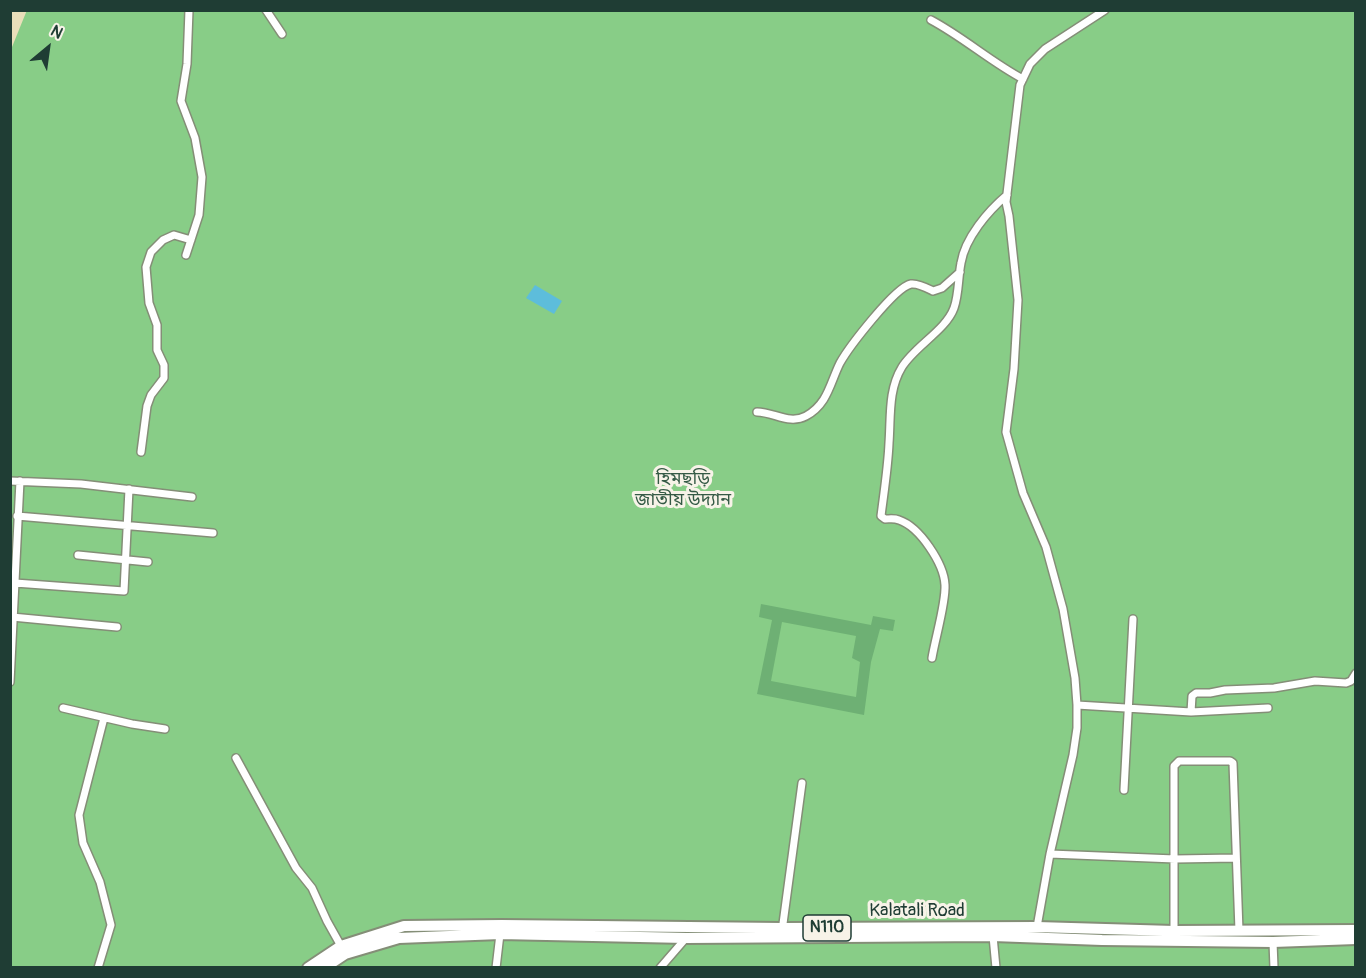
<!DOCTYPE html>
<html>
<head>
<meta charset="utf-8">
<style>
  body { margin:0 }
  #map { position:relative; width:1366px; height:978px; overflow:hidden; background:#e9dfba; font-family:Pangolin,sans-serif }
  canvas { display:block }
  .frame { position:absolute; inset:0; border:12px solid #1f3d34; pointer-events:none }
  .north { position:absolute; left:18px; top:18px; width:60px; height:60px; -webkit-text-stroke:4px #f7f3e8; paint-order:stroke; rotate:29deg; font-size:16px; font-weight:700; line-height:24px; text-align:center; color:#1f3d34 }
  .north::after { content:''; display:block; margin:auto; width:21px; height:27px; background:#1f3d34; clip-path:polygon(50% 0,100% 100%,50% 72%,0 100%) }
</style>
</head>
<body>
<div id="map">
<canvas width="1366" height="978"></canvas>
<div class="frame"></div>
<div class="north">N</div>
</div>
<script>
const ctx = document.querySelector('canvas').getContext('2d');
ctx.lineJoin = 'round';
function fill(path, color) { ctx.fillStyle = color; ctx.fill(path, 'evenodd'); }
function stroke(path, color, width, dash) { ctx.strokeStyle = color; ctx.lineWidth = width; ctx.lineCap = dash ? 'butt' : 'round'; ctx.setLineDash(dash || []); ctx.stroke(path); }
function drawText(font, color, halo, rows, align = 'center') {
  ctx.font = font + ' Pangolin,"Noto Sans Bengali",sans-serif'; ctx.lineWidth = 6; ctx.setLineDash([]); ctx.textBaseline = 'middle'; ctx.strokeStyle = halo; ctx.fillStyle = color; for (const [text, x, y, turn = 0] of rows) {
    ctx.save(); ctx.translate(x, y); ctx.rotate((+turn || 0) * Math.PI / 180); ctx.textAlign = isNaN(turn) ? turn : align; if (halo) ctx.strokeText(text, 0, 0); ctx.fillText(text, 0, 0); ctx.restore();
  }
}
const green = new Path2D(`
  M27 10 1355 11V967H11L10 52Z`);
const forest = new Path2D(`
  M761 604 871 625 873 616 895 620 893 631 880 629 871 662 864 715 757 694 772 620 759 617ZM782 622 856 636 852 658 860 662 856 697 771 681Z`);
const water = new Path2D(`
  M535 285 562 301 554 314 526 298Z`);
const minor = new Path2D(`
  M266 10 282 34
  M931 20C963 37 991 62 1023 79
  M186 255 199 215 202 177 195 138 181 101 187 64 189 10
  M757 412C774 412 789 425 806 416 828 404 830 383 840 363 849 347 895 287 911 284 918 283 927 288 933 291L942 288 960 272
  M141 452 147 406 151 395 164 378V365L157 350V325L149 303 146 267 151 252 163 240 174 235 191 240
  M10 481 81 484 192 497
  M17 516 213 533
  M78 555 148 562
  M15 583 124 591 129 489
  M12 617 117 627
  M932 658C935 639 946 603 945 585 944 564 920 527 899 520 894 518 890 519 885 519L881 516C884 492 888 467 889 443 891 416 888 390 902 367 915 346 946 330 954 308 959 294 958 278 961 263 965 238 988 211 1007 195
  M10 682 20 481
  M1077 705 1191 712 1268 708
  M63 708 132 724 165 729
  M1191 712 1192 696 1196 693H1210L1225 690 1274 688 1315 681 1346 683 1351 681 1356 673
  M236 758 296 868 312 888 327 921 341 946
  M1124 790 1133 619
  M1050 854 1073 755 1077 728V705L1075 678 1063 609 1046 547 1023 493 1006 432 1014 369 1018 300 1009 216 1006 202 1020 85 1030 64 1045 49 1105 10
  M1037 927 1050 854 1175 859 1236 858
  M782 931 802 783
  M1174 931V766L1179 761H1230L1233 763 1239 931
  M993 936 996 968
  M1273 942 1274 968
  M98 968 111 925 100 882 83 843 79 815 104 718
  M496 968 500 934
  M660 968 686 938`);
const trunk = new Path2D(`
  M308 968 341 946 404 926 502 925 782 928 1037 927 1174 931 1356 930
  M324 968 345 954 399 938 500 934 686 938 993 936 1102 940 1273 942 1356 939`);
const shields = [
  [827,928,48]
];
const shieldNames = [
  ["N110",827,928]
];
const parkNames = [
  ["হিমছড়ি",683,479],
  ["জাতীয় উদ্যান",683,500]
];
const streetNames = [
  ["Kalatali Road",917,911]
];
fill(green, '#88cd87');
fill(forest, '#6eb074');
fill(water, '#5dbddb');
stroke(minor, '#848e77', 10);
stroke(trunk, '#848e77', 14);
stroke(minor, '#fff', 7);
stroke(trunk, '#fff', 10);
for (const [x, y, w] of shields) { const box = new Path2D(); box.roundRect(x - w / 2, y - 13, w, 26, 4.5); ctx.fillStyle = '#f7f3e8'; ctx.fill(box); stroke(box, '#1f3d34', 1.5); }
drawText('bold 16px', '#1f3d34', null, shieldNames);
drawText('18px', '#345a45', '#f7f3e8', parkNames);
drawText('18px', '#1f3d34', '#f7f3e8', streetNames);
</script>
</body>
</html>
